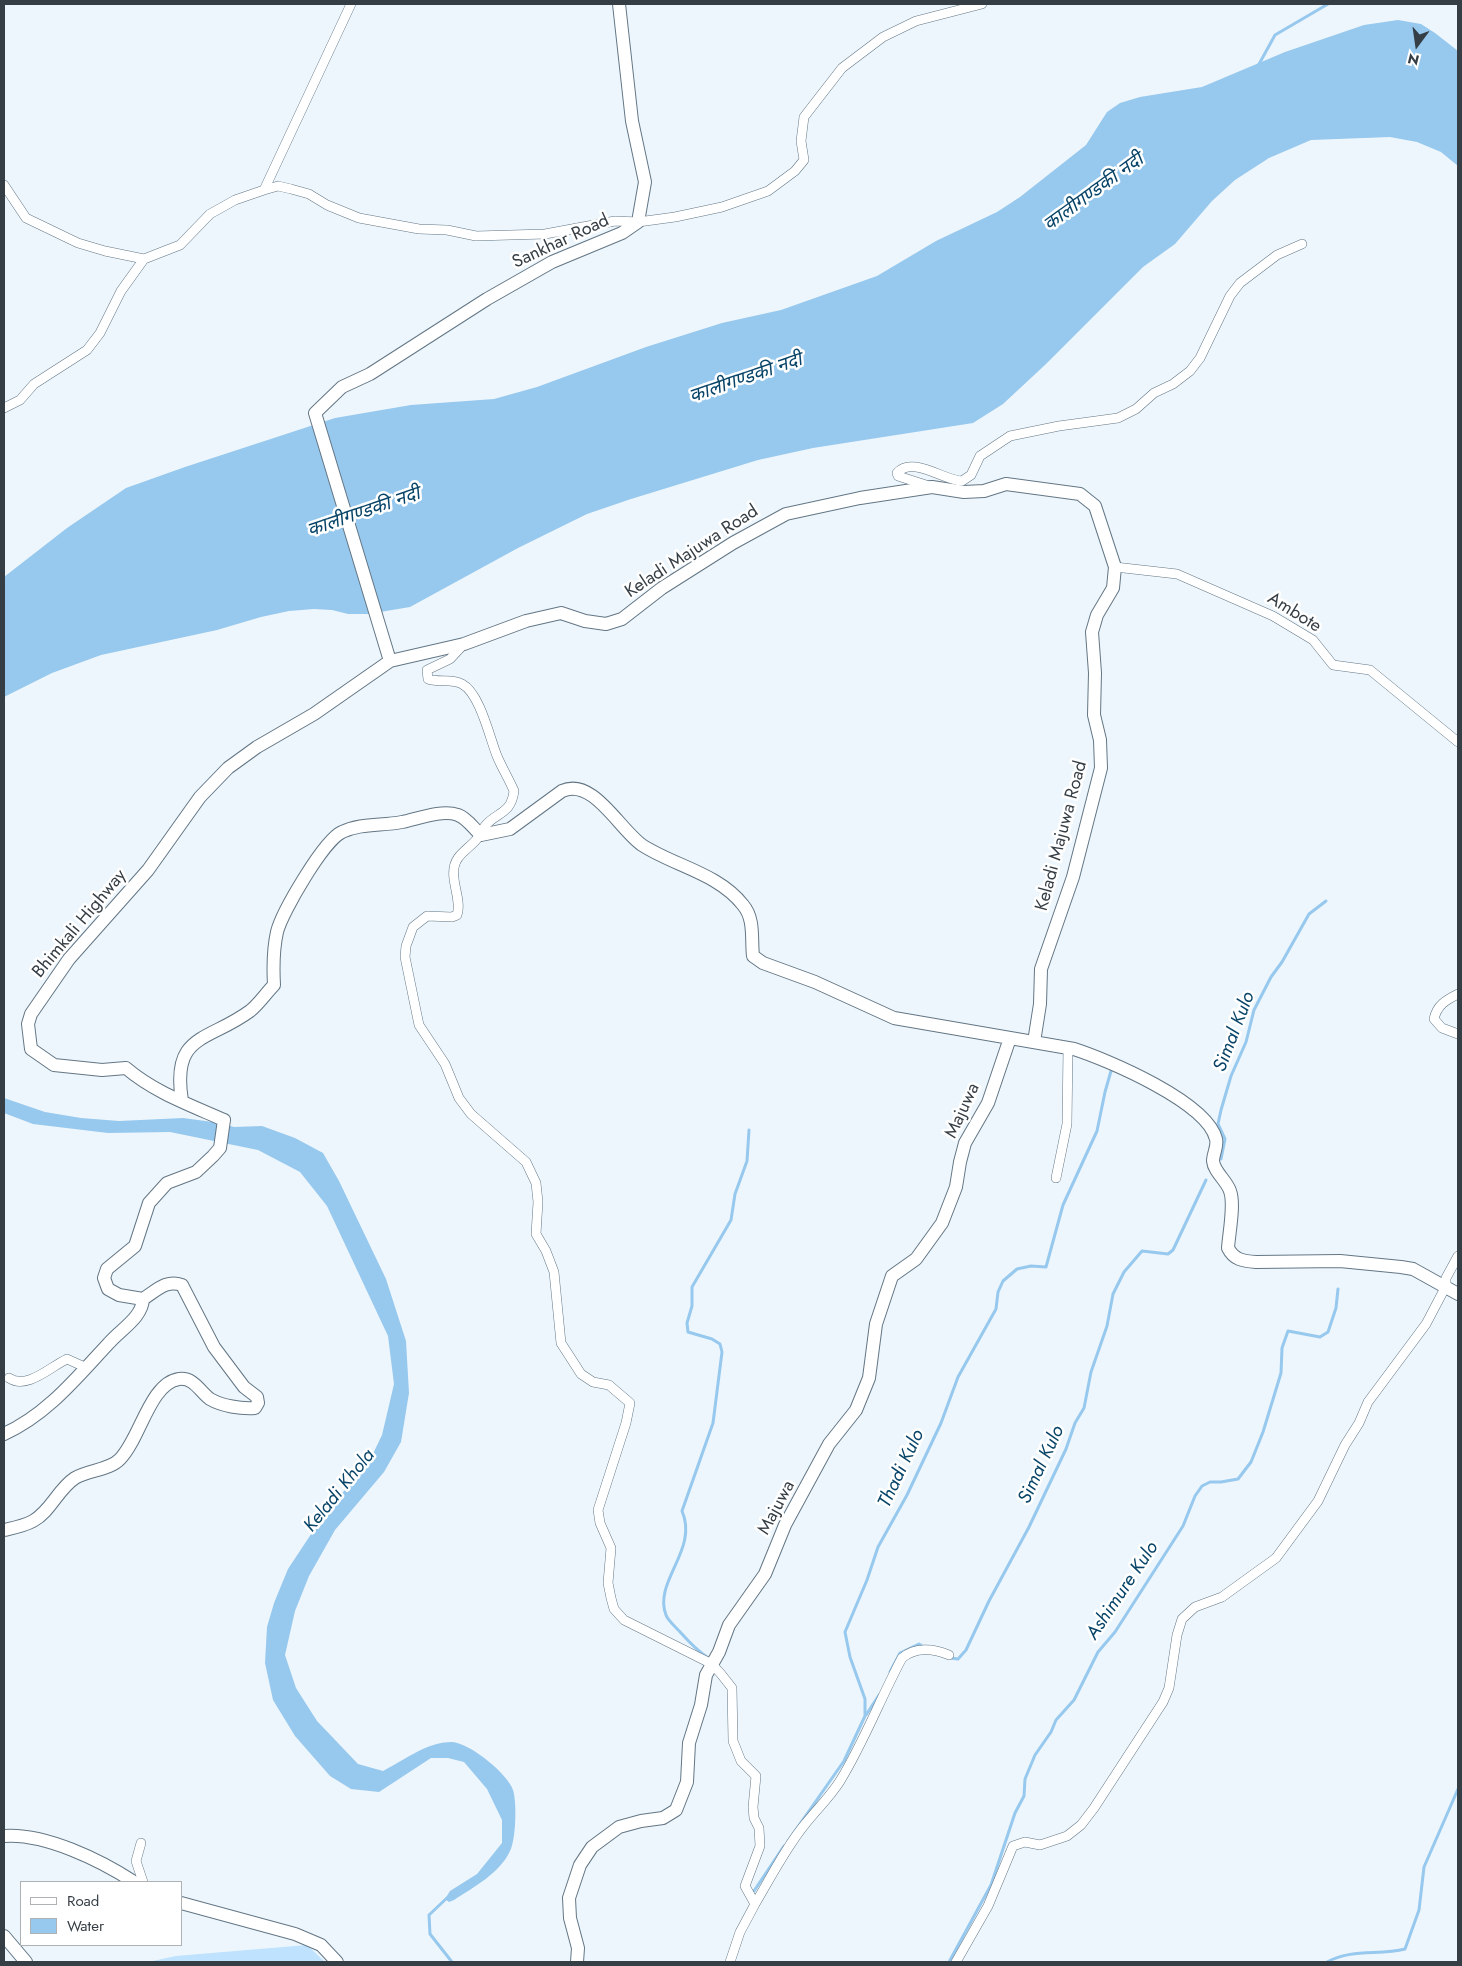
<!DOCTYPE html>
<html>
<head>
<meta charset="utf-8">
<style>
  body { margin:0 }
  #map { position:relative; width:1462px; height:1966px; overflow:hidden; background:#edf6fc; font-family:Jost,sans-serif }
  canvas { display:block }
  .frame { position:absolute; inset:0; border:5px solid #363e45; pointer-events:none }
  .legend { position:absolute; left:20px; top:1881px; width:162px; height:65px; box-sizing:border-box; background:#fff; border:1px solid #afb2b5; margin:0; padding:6px 9px; list-style:none; font-size:15px; color:#363e45 }
  .legend li { display:flex; align-items:center; gap:10px; height:25px }
  .legend b { width:25px; border:1px solid #afb2b5 }
  .north { position:absolute; left:1392px; top:20px; width:50px; height:50px; -webkit-text-stroke:4px #fff; paint-order:stroke; rotate:194deg; font-size:14px; font-weight:700; line-height:20px; text-align:center; color:#363e45 }
  .north::after { content:''; display:block; margin:auto; width:18px; height:22px; background:#363e45; clip-path:polygon(50% 0,100% 100%,50% 72%,0 100%) }
</style>
</head>
<body>
<div id="map">
<canvas width="1462" height="1966"></canvas>
<div class="frame"></div>
<ul class="legend">
<li><b style="height:6px;background:#fff"></b>Road</li>
<li><b style="height:14px;background:#97c8ee"></b>Water</li>
</ul>
<div class="north">N</div>
</div>
<script>
const ctx = document.querySelector('canvas').getContext('2d');
ctx.lineJoin = 'round';
function fill(path, color) { ctx.fillStyle = color; ctx.fill(path, 'evenodd'); }
function stroke(path, color, width, dash) { ctx.strokeStyle = color; ctx.lineWidth = width; ctx.lineCap = dash ? 'butt' : 'round'; ctx.setLineDash(dash || []); ctx.stroke(path); }
function drawText(font, color, halo, rows, align = 'center') {
  ctx.font = font + ' Jost,"Noto Sans Devanagari",sans-serif'; ctx.lineWidth = 5; ctx.setLineDash([]); ctx.textBaseline = 'middle'; ctx.strokeStyle = halo; ctx.fillStyle = color; for (const [text, x, y, turn = 0] of rows) {
    ctx.save(); ctx.translate(x, y); ctx.rotate((+turn || 0) * Math.PI / 180); ctx.textAlign = isNaN(turn) ? turn : align; if (halo) ctx.strokeText(text, 0, 0); ctx.fillText(text, 0, 0); ctx.restore();
  }
}
const green = new Path2D(`
  M307 1945 325 1962H148L176 1956Z`);
const water = new Path2D(`
  M1398 20 1421 24 1435 33 1458 51V166L1441 152 1417 142 1390 137 1311 140 1269 158 1235 180 1212 201 1175 244 1143 267 1046 364 1003 404 973 423 813 448 758 460 631 499 587 514 518 548 410 607 368 614H348L332 610 314 609 289 611 261 617 217 630 101 655 52 673 4 697V577L67 528 126 488 185 467 335 418 411 405 494 399 537 387 646 347 722 323 781 310 877 276 936 241 997 212 1020 197 1086 145 1107 112 1120 103 1140 97 1202 87 1285 52 1364 25Z
  M4 1098 45 1112 81 1118 119 1121 183 1118 220 1123 234 1127 262 1126 295 1138 323 1153 339 1181 386 1279 406 1341 409 1393 401 1442 384 1472 335 1530 309 1576 295 1611 285 1655 296 1688 317 1721 358 1764 383 1771C405 1760 426 1742 452 1742 470 1743 508 1774 513 1790 517 1802 516 1840 510 1851 500 1873 474 1887 454 1900L449 1902 445 1899 450 1891 477 1874 502 1843V1820L487 1789 464 1762 448 1758H431L379 1792 351 1789 330 1776 295 1736 273 1700 265 1663 267 1627 274 1603 288 1569 323 1516 370 1460 382 1435 394 1384 388 1336 327 1206 300 1172 258 1150 170 1132 108 1133 33 1124 4 1113Z`);
const stream = new Path2D(`
  M1258 66 1275 35 1328 4
  M1221 1159 1225 1139 1218 1124 1221 1110 1231 1076 1246 1042 1254 1010 1271 977 1282 962 1309 914 1326 901
  M707 1657C696 1650 689 1642 681 1633 677 1628 668 1621 666 1615 653 1581 699 1550 682 1511L713 1423 722 1352 720 1344 712 1339 688 1332 687 1323 692 1306V1287L731 1220 735 1194 747 1161 749 1130
  M950 1658 958 1659 966 1650 989 1601 1029 1527 1066 1449 1075 1423 1084 1408 1091 1372 1107 1326 1113 1294 1124 1272 1142 1251 1168 1254 1173 1250 1206 1180
  M890 1672 900 1653 919 1644 924 1647
  M866 1715 879 1695
  M788 1841 844 1761 865 1716V1699L850 1657 845 1632 867 1580 878 1547 907 1495 941 1423 958 1377 996 1309 998 1292 1003 1281 1017 1269 1031 1266 1046 1267 1063 1205 1097 1131 1105 1092 1111 1071
  M754 1891 784 1846
  M448 1897 429 1915 430 1934 452 1962
  M949 1962 991 1885 1015 1813 1024 1796 1025 1779 1035 1755 1051 1732 1056 1720 1074 1700 1098 1652 1115 1632 1183 1526 1195 1496 1202 1486 1210 1482H1221L1238 1479 1251 1462 1263 1432 1281 1373 1282 1348 1288 1331 1320 1337 1328 1332 1336 1308 1338 1289
  M1327 1962C1353 1948 1379 1956 1405 1949L1419 1910 1424 1867 1458 1789`);
const street = new Path2D(`
  M4 185 26 218 78 243 105 251 144 259
  M264 190 351 4
  M4 408 20 400 34 384 87 350 100 333 121 291 144 259 180 245 210 214 235 200 264 190 278 186 291 189 309 194 327 205 359 218 419 229 447 230 476 236 545 234 615 221 638 222 675 217 722 207 768 191 795 171 804 160 801 141 804 117 842 68 883 37 916 21 982 4
  M929 486 898 476 897 473C912 455 945 481 962 481L971 475 980 456 1010 436 1059 426 1118 418 1136 409 1154 393 1173 384 1190 371 1200 358 1230 296 1240 283 1277 255 1302 244
  M1115 567 1177 574 1273 616 1313 640 1333 665 1370 670 1458 742
  M464 644 450 659 427 670 428 679C439 683 452 678 462 684 480 693 490 739 497 756 502 768 509 779 514 791 511 815 496 812 485 826 482 830 481 835 477 839 471 846 463 851 458 858 446 875 463 898 457 915L452 917 427 916 413 927 406 946 405 957 419 1025 445 1064 459 1098 471 1114 526 1162 536 1183 538 1202 536 1234 546 1251 554 1272 561 1343 581 1374 593 1382 609 1385 630 1403 626 1423 598 1510 600 1523 611 1548 608 1583 611 1598 614 1609 624 1620 712 1664 721 1674 732 1688 733 1741 741 1761 756 1776 753 1807 754 1818 759 1828 760 1846 745 1886 755 1904 740 1932 730 1962
  M1458 994C1446 1000 1437 1005 1434 1019L1442 1028 1458 1034
  M1056 1178 1067 1124 1068 1048
  M9 1378C27 1390 50 1367 67 1359L87 1368
  M141 1843 136 1861 143 1882
  M755 1904C771 1877 786 1847 806 1823 817 1809 830 1797 840 1781 864 1742 880 1699 902 1658 915 1647 933 1648 949 1655
  M956 1962 988 1906 1013 1846 1025 1842 1040 1845 1067 1836 1081 1825 1094 1808 1163 1702 1169 1688 1177 1635 1182 1619 1195 1607 1222 1597 1276 1558 1318 1501 1345 1445 1359 1423 1368 1402 1426 1324 1446 1286V1278L1458 1256`);
const secondary = new Path2D(`
  M390 661 315 413 342 387 370 374 487 299 552 262 622 233 638 222 645 182 632 121 619 4
  M182 1101C171 1033 208 1042 250 1011 259 1004 266 993 274 985 273 967 273 950 277 932 282 912 324 840 342 832 361 823 382 826 402 822 417 819 442 809 458 815 467 818 474 829 481 835L510 829 562 791C593 777 619 829 642 845 674 866 718 873 743 905 755 919 751 939 753 956L763 963 815 982 894 1018 1074 1049C1108 1060 1207 1102 1216 1139 1218 1146 1213 1154 1213 1161 1214 1172 1227 1181 1230 1191 1235 1204 1229 1233 1228 1248 1234 1260 1243 1261 1256 1262L1340 1261 1401 1267 1413 1269 1458 1294
  M4 1434C47 1415 78 1376 109 1343 121 1329 142 1318 143 1299
  M4 1530C13 1528 24 1526 33 1521 51 1511 58 1489 75 1478 88 1470 110 1470 120 1459 140 1439 150 1383 179 1379 194 1377 200 1392 210 1399 222 1406 241 1409 255 1408L258 1403 257 1397 244 1387 214 1347 182 1285C166 1279 156 1291 143 1299L119 1295 108 1289 104 1278 107 1269 135 1246 149 1203 167 1183 196 1172 213 1156 220 1148 224 1120C190 1105 154 1092 126 1068L102 1070 54 1065 31 1049 28 1024 31 1014 69 959 148 870 200 797 228 768 257 747 314 714 390 661 464 644 526 621 561 613 585 621 606 624 622 619 662 588 733 543 786 514 860 498 932 487 964 492 984 491 1006 484 1080 494 1095 506 1115 567 1113 588 1097 615 1092 632 1095 673 1094 715 1100 740 1101 768 1073 877 1041 969 1040 1004 1034 1042
  M4 1836C45 1833 100 1860 134 1882
  M181 1903 295 1934 321 1945 337 1962
  M4 1936 26 1962
  M577 1962 578 1948 570 1918 569 1898 580 1865 592 1847 619 1827 641 1821 663 1818 676 1810 687 1782 689 1743 701 1705 706 1675 719 1652 729 1625 765 1574 785 1525 829 1444 856 1410 869 1378 876 1324 892 1276 916 1259 942 1223 956 1187 960 1162 965 1143 988 1103 1010 1038`);
const streetNames = [
  ["Sankhar Road",561,242,-25],
  ["Keladi Majuwa Road",692,552,-33],
  ["Ambote",1294,613,32],
  ["Keladi Majuwa Road",1062,836,-75],
  ["Bhimkali Highway",80,924,-50],
  ["Majuwa",963,1111,-65],
  ["Majuwa",777,1508,-62]
];
const waterNames = [
  ["कालीगण्डकी नदी",1094,193,-36],
  ["कालीगण्डकी नदी",746,379,-19],
  ["कालीगण्डकी नदी",364,513,-19],
  ["Simal Kulo",1235,1032,-69],
  ["Simal Kulo",1042,1465,-65],
  ["Thadi Kulo",902,1469,-65],
  ["Keladi Khola",340,1491,-51],
  ["Ashimure Kulo",1123,1591,-56]
];
fill(green, '#bfe2fe');
fill(water, '#97c8ee');
stroke(stream, '#97c8ee', 3);
stroke(street, '#637685', 10);
stroke(secondary, '#637685', 14);
stroke(street, '#fff', 9);
stroke(secondary, '#fff', 12);
drawText('18px', '#363e45', '#fff', streetNames);
drawText('italic 19px', '#074468', '#fff', waterNames);
</script>
</body>
</html>
